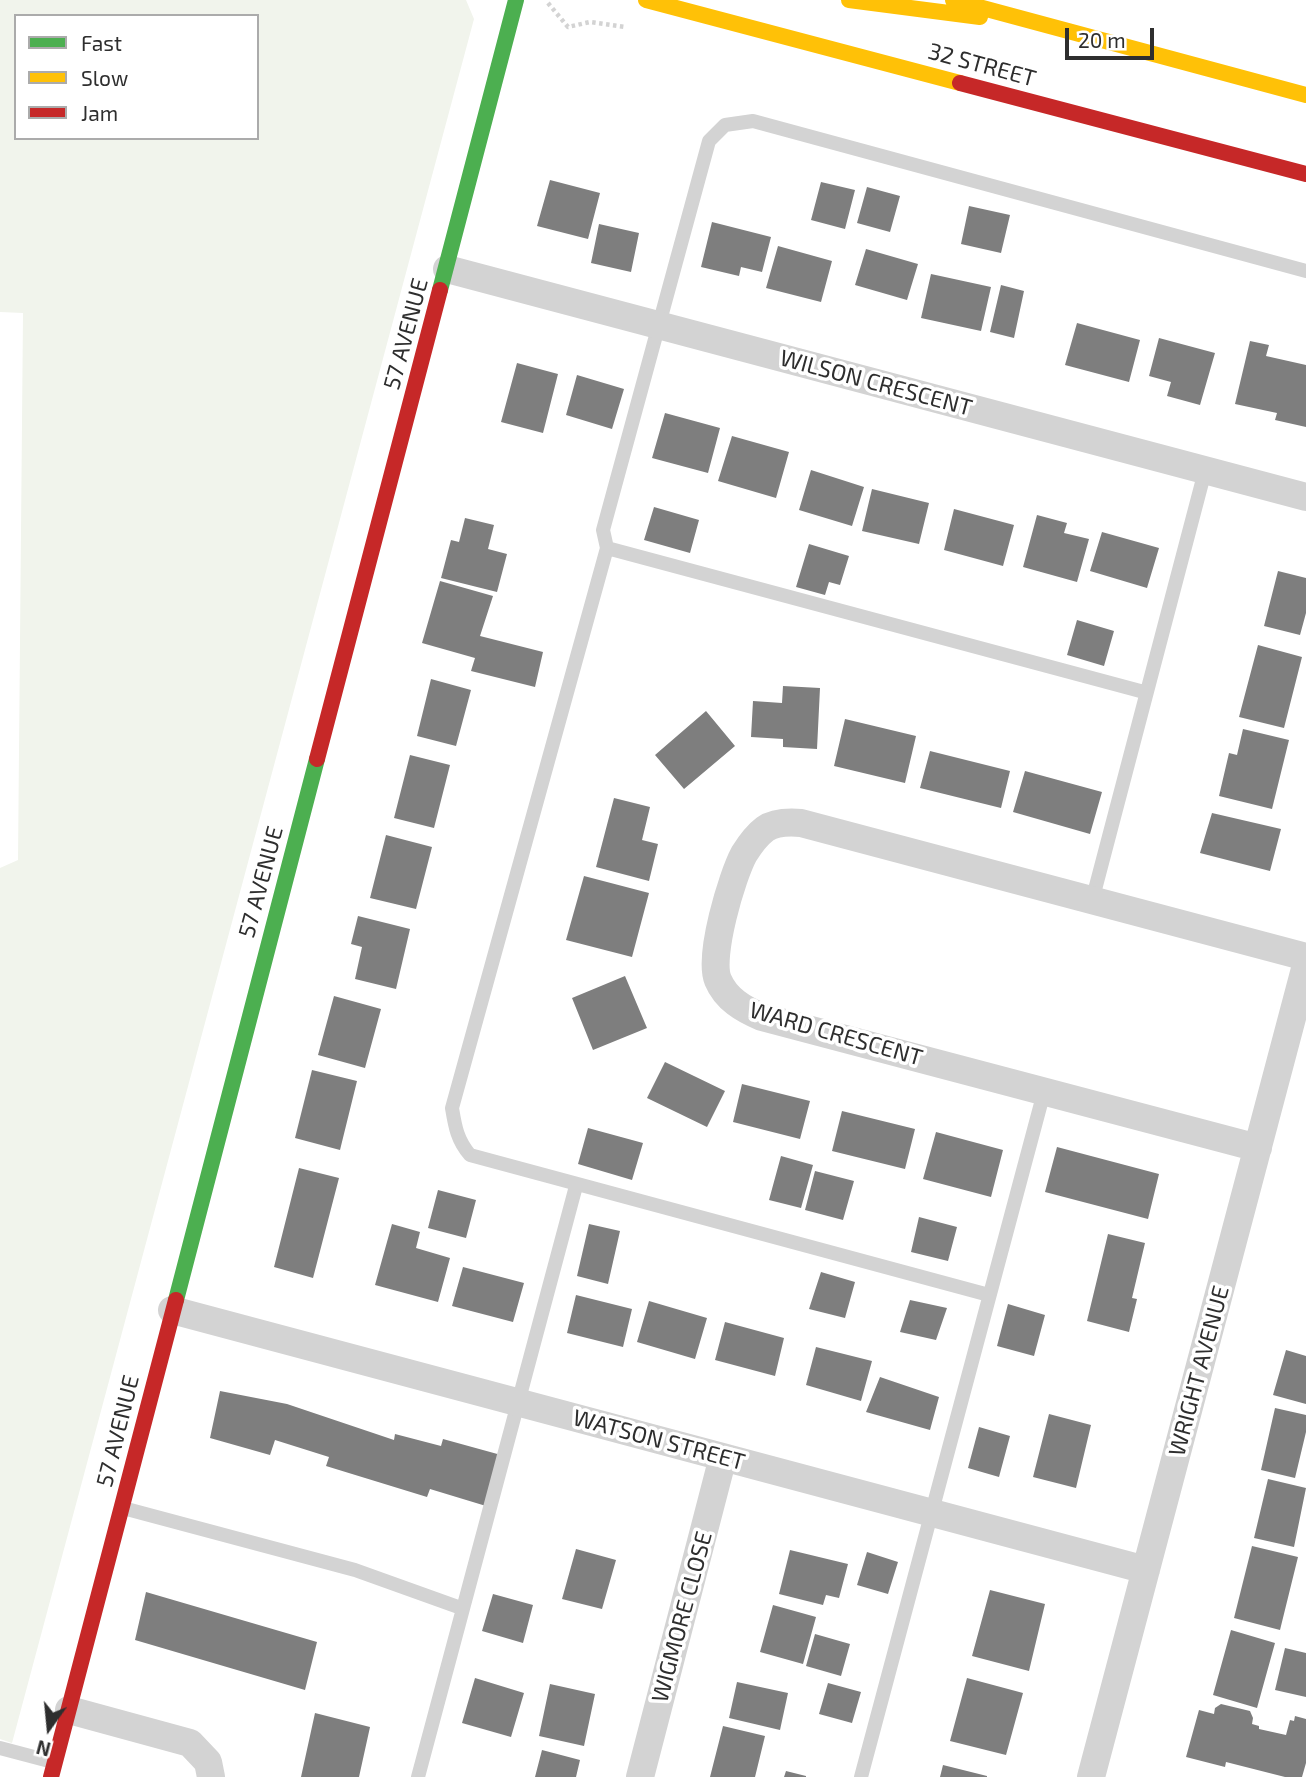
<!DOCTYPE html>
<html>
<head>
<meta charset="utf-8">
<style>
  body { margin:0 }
  #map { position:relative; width:1306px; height:1777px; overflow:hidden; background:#fff; font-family:"Exo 2",sans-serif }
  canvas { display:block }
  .legend { position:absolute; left:14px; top:14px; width:245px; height:126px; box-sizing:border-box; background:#fff; border:2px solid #ababab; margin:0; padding:9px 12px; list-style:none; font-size:21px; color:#2e2e2e }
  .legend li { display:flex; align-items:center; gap:14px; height:35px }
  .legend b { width:35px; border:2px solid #ababab }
  .north { position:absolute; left:14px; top:1693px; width:70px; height:70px; -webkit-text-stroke:5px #fff; paint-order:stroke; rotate:195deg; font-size:19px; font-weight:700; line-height:28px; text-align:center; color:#2e2e2e }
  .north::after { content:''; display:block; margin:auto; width:24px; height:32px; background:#2e2e2e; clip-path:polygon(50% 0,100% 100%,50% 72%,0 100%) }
  .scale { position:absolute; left:1065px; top:28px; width:89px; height:32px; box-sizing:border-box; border:4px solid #2e2e2e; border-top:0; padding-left:9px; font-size:21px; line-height:24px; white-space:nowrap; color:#2e2e2e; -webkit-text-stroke:5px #fff; paint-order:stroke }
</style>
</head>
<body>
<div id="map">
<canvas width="1306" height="1777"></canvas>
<ul class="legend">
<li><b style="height:9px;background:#4caf50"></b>Fast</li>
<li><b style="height:9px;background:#ffc107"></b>Slow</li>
<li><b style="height:9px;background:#c62828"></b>Jam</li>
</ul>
<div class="north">N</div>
<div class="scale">20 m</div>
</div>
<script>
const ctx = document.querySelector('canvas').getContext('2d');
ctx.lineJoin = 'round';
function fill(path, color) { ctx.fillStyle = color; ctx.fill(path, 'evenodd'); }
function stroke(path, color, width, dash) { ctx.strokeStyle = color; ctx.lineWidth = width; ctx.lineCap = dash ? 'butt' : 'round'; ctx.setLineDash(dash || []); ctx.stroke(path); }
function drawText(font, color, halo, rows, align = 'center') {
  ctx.font = font + ' "Exo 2",sans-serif'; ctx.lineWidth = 7; ctx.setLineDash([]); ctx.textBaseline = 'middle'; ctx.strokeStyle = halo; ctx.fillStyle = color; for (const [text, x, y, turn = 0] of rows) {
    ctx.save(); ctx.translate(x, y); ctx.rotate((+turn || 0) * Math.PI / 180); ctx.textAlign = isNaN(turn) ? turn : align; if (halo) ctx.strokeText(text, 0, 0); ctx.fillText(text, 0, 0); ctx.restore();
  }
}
const green = new Path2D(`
  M0 0H466L474 19 12 1743 0 1739V868L18 860 23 313 0 312ZM16 16H257V138H16Z`);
const building = new Path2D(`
  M550 180 600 193 588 239 537 226Z
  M821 182 855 190 845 229 811 220Z
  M867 187 900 196 890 232 857 223Z
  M969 206 1010 215 1001 253 961 244Z
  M712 222 771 237 762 272 741 267 739 276 701 267Z
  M599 224 639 233 631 272 591 263Z
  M778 246 832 261 821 302 766 288Z
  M866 249 918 264 907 300 855 285Z
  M931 274 991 287 981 331 921 318Z
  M1001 285 1024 291 1014 338 990 332Z
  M1077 323 1140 340 1129 382 1065 365Z
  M1159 338 1215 353 1200 405 1167 396 1171 382 1149 376Z
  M1250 341 1269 345 1266 356 1306 365V427L1275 420 1277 413 1235 404Z
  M517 363 558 374 543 433 501 422Z
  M577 375 624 389 612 429 566 415Z
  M665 413 720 428 708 473 652 458Z
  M732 436 789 452 776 498 718 481Z
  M811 470 864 487 852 526 799 510Z
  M872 489 929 503 919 544 862 531Z
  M654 507 699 520 690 553 644 540Z
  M954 509 1014 525 1003 566 944 550Z
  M1037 515 1067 523 1064 533 1089 539 1077 582 1023 567Z
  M465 518 494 525 488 549 507 554 497 592 441 578 451 540 459 542Z
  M1102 532 1159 548 1147 588 1090 571Z
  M809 544 849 556 840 585 829 582 825 595 796 587Z
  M1278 571 1306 578V613L1300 635 1264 626Z
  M440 581 493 596 480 636 543 652 535 687 471 671 475 658 422 643Z
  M1077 620 1114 631 1104 666 1067 655Z
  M1258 645 1302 657 1284 728 1239 717Z
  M431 679 471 690 456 746 417 736Z
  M783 686 820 688 817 749 783 747V739L751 737 753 701 782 703Z
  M706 711 735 746 684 789 655 755Z
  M845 719 916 736 905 783 834 766Z
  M1243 729 1289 740 1272 809 1219 796 1229 753 1237 755Z
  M930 751 1010 771 1001 808 920 788Z
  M410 755 450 765 434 828 394 818Z
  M1025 771 1102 792 1090 834 1013 812Z
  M614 798 650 807 642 840 658 844 649 881 596 867Z
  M1212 813 1281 829 1270 871 1200 853Z
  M386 835 432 847 416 909 370 898Z
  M584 876 649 893 632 957 566 940Z
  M358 916 410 929 396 989 355 979 362 947 351 944Z
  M625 976 647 1028 593 1050 572 998Z
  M334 996 381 1009 365 1068 318 1055Z
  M665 1062 725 1091 707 1127 647 1098Z
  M312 1070 357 1081 340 1150 295 1138Z
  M742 1084 810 1101 800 1139 733 1122Z
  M842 1111 915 1129 905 1169 832 1151Z
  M588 1128 643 1143 632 1180 578 1164Z
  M936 1132 1003 1150 991 1197 923 1179Z
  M1057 1147 1159 1174 1148 1219 1045 1192Z
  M781 1156 813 1165 801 1208 769 1200Z
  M299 1168 339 1178 313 1278 274 1267Z
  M815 1171 854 1181 843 1220 805 1210Z
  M438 1190 476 1200 466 1238 428 1228Z
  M919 1217 957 1227 948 1261 911 1252Z
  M392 1224 420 1232 416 1248 450 1258 438 1302 375 1285Z
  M589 1224 620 1231 608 1284 577 1276Z
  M1108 1234 1145 1243 1132 1298 1137 1299 1129 1332 1087 1321Z
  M463 1267 524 1283 513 1322 452 1306Z
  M821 1272 855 1282 845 1318 809 1309Z
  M576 1295 632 1309 623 1347 567 1333Z
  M910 1300 947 1308 936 1340 900 1332Z
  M649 1301 707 1318 695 1359 637 1342Z
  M1008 1304 1045 1315 1034 1356 997 1346Z
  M725 1322 784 1338 775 1376 715 1360Z
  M816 1347 872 1361 861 1401 806 1385Z
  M1286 1350 1306 1356V1404L1273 1395Z
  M880 1377 939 1397 930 1430 866 1412Z
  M220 1391 287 1404 394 1440 395 1434 441 1446 443 1439 501 1455 486 1506 430 1489 427 1497 326 1466 329 1457 275 1440 270 1455 210 1438Z
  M1275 1408 1306 1415V1432L1295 1478 1261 1470Z
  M1049 1414 1091 1425 1076 1488 1033 1477Z
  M979 1427 1010 1436 999 1477 968 1468Z
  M1268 1479 1306 1488 1294 1547 1254 1538Z
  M1252 1546 1298 1557 1280 1630 1234 1618Z
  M576 1549 616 1560 602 1609 562 1599Z
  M790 1550 848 1564 839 1598 826 1595 823 1605 779 1594Z
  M867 1552 898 1562 888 1594 857 1585Z
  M990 1590 1045 1604 1029 1671 972 1656Z
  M146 1592 317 1642 305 1690 135 1640Z
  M493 1594 533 1605 523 1643 482 1631Z
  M773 1605 816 1617 803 1664 760 1652Z
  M1231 1630 1275 1643 1257 1708 1213 1695Z
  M815 1634 850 1644 841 1676 806 1666Z
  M1285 1648 1306 1653V1697L1275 1690Z
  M475 1678 524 1693 511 1737 462 1723Z
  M967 1678 1023 1693 1006 1755 950 1741Z
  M737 1682 788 1693 780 1730 729 1718Z
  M828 1683 861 1692 852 1723 819 1714Z
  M550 1684 595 1694 584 1746 539 1736Z
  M1221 1704 1250 1711 1253 1718 1252 1724 1259 1726V1729L1286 1735 1290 1720 1294 1721 1295 1716 1306 1719V1763L1302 1777H1285L1226 1762 1225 1767 1186 1757 1199 1710 1214 1714 1215 1708Z
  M315 1713 370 1727 359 1777H301Z
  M723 1726 765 1736 755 1777H710Z
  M542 1750 580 1760 576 1777H535Z
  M943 1765 987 1776V1777H940Z
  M786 1771 806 1776V1777H784Z`);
const path = new Path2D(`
  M548 3 568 27 590 22 625 27`);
const lane = new Path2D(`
  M607 548 1144 692
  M1092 901 1205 471
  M989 1295 470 1155C457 1140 455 1126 452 1108L607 548 603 530 709 141 725 125 753 121 1306 271
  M123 1508 355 1570 461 1608
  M0 1748 53 1762
  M418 1777 576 1186
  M861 1777 1044 1092`);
const street = new Path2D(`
  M447 269 1306 497
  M1258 1148 762 1017C743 1009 726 999 718 980 708 957 732 876 744 854 749 846 757 835 765 829 775 822 789 822 801 823L1306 957
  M172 1310 1146 1570
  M69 1710 190 1743 208 1762 211 1777
  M640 1777 723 1457
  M1091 1777 1306 965`);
const fast = new Path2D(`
  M440 290 516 0
  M176 1300 317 759`);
const slow = new Path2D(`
  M646 0 960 83
  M849 0 980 17
  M953 0 1306 95`);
const jam = new Path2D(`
  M960 83 1306 174
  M317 759 440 290
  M51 1777 176 1300`);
const streetNames = [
  ["32 STREET",982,65,15],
  ["57 AVENUE",406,334,-75],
  ["WILSON CRESCENT",876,383,15],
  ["57 AVENUE",261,882,-75],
  ["WARD CRESCENT",836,1034,16],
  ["WRIGHT AVENUE",1199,1371,-75],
  ["57 AVENUE",118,1431,-76],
  ["WATSON STREET",659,1440,15],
  ["WIGMORE CLOSE",682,1617,-75]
];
fill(green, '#f1f4ec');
fill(building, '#7e7e7e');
stroke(path, '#d3d3d3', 4.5, [3.5, 3.5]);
stroke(lane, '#d3d3d3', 14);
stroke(street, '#d3d3d3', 28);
stroke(fast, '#4caf50', 16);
stroke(slow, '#ffc107', 16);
stroke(jam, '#c62828', 16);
drawText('23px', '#2e2e2e', '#fff', streetNames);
</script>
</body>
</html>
